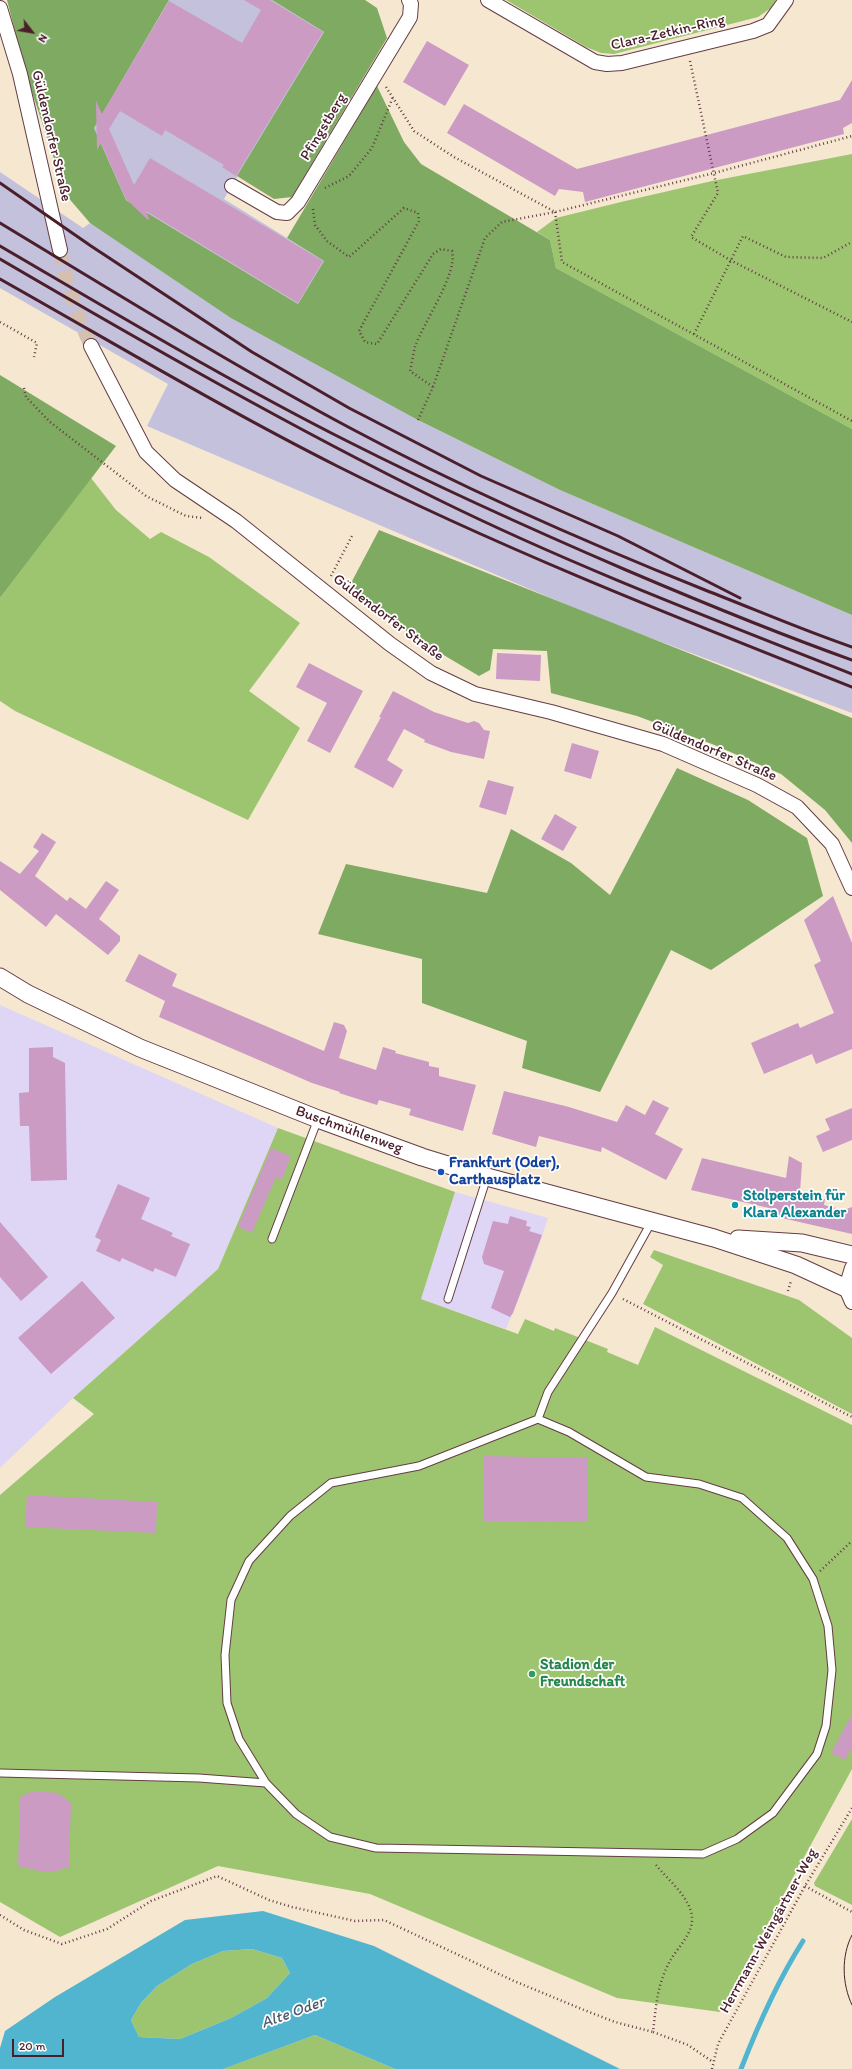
<!DOCTYPE html>
<html>
<head>
<meta charset="utf-8">
<style>
  body { margin:0 }
  #map { position:relative; width:852px; height:2069px; overflow:hidden; background:#f6e7d1; font-family:Itim,sans-serif }
  canvas { display:block }
  .north { position:absolute; left:12px; top:12px; width:40px; height:40px; -webkit-text-stroke:3px #fff; paint-order:stroke; rotate:121deg; font-size:11px; font-weight:700; line-height:16px; text-align:center; color:#4a1f2b }
  .north::after { content:''; display:block; margin:auto; width:14px; height:18px; background:#4a1f2b; clip-path:polygon(50% 0,100% 100%,50% 72%,0 100%) }
  .scale { position:absolute; left:12px; top:2039px; width:52px; height:18px; box-sizing:border-box; border:2px solid #4a1f2b; border-top:0; padding-left:5px; font-size:12px; line-height:14px; white-space:nowrap; color:#4a1f2b; -webkit-text-stroke:3px #fff; paint-order:stroke }
</style>
</head>
<body>
<div id="map">
<canvas width="852" height="2069"></canvas>
<div class="north">N</div>
<div class="scale">20 m</div>
</div>
<script>
const ctx = document.querySelector('canvas').getContext('2d');
ctx.lineJoin = 'round';
function fill(path, color) { ctx.fillStyle = color; ctx.fill(path, 'evenodd'); }
function stroke(path, color, width, dash) { ctx.strokeStyle = color; ctx.lineWidth = width; ctx.lineCap = dash ? 'butt' : 'round'; ctx.setLineDash(dash || []); ctx.stroke(path); }
function drawText(font, color, halo, rows, align = 'center') {
  ctx.font = font + ' Itim,sans-serif'; ctx.lineWidth = 3.5; ctx.setLineDash([]); ctx.textBaseline = 'middle'; ctx.strokeStyle = halo; ctx.fillStyle = color; for (const [text, x, y, turn = 0] of rows) {
    ctx.save(); ctx.translate(x, y); ctx.rotate((+turn || 0) * Math.PI / 180); ctx.textAlign = isNaN(turn) ? turn : align; if (halo) ctx.strokeText(text, 0, 0); ctx.fillText(text, 0, 0); ctx.restore();
  }
}
const built = new Path2D(`
  M0 1005 278 1128 218 1269 73 1398 0 1468Z
  M455 1192 548 1218 533 1263 506 1329 421 1299Z`);
const industrial = new Path2D(`
  M169 0H272L324 32 224 199 324 261 298 304 126 200 94 128Z
  M0 172 83 228 90 223 418 420 560 490 852 615V713L600 619 147 426 168 384 0 288Z`);
const green = new Path2D(`
  M506 0H776L771 8 758 17 614 54 601 53 586 47Z
  M852 154V429L556 268 550 240 537 232 556 218 625 201 712 181Z
  M91 478 116 510 150 539 161 532 209 557 300 623 249 691 300 728 248 820 15 711 0 701V598Z
  M278 1128 455 1192 421 1299 518 1334 525 1319 554 1331 555 1328 608 1349 607 1352 638 1365 655 1327 852 1425V1769L720 2012 617 1998 370 1894 218 1866 60 1937 0 1902V1495L94 1414 73 1398 218 1269Z
  M654 1250 799 1300 852 1338V1414L643 1304 663 1265 650 1257Z
  M852 1819V1905L815 1886 814 1883Z
  M252 1949 282 1958 290 1973 267 1998 231 2018 180 2039 139 2037 131 2020 141 2003 157 1986 192 1964 223 1951Z
  M315 2035 395 2069H223L225 2068Z`);
const forest = new Path2D(`
  M7 0H169L94 128 126 200 298 304 324 261 287 238 377 86 404 142 421 164 550 240 556 268 852 429V615L560 490 418 420 231 318 90 223 66 195 26 74Z
  M272 0H365L377 8 387 38 292 197 274 199 237 176 324 32Z
  M0 375 116 446 0 598Z
  M379 530 852 718V843L825 810 781 774 712 744 637 716 551 693 547 651 493 649 490 670 479 676 415 638 350 585Z
  M677 768 748 800 807 838 823 896 711 970 671 950 600 1092 522 1068 527 1041 422 1003V959L318 934 346 864 487 893 511 829 571 863 610 895Z`);
const water = new Path2D(`
  M263 1911 374 1946 620 2069H395L315 2035 223 2069H0V2048L5 2031 55 1997 185 1920ZM252 1949 282 1958 290 1973 267 1998 231 2018 180 2039 139 2037 131 2020 141 2003 157 1986 192 1964 223 1951Z`);
const stream = new Path2D(`
  M741 2069C758 2025 777 1982 803 1941`);
const building = new Path2D(`
  M244 0H270L323 32 236 176 222 167 224 165 165 130 162 136 120 111 109 129 134 185 150 158 323 261 298 303 146 211 149 219 148 220 126 199 101 143 97 150 96 101 102 114 169 1 242 43 261 10Z
  M427 41 469 65 445 106 403 82Z
  M852 80V123L843 128 844 134 585 202 583 192 559 189 555 196 447 133 464 104 577 169 840 100Z
  M497 653 541 655 540 681 496 679Z
  M309 663 363 691 330 753 307 741 327 703 296 687Z
  M393 691 434 712 468 723 474 721 479 723 484 730 490 731 484 759 451 752 424 742 425 740 404 729 387 760 403 770 393 788 354 767 381 717H379Z
  M572 743 599 751 591 779 564 771Z
  M488 780 514 787 506 815 479 807Z
  M555 814 577 827 563 851 541 839Z
  M42 833 56 842 35 876 67 901 70 897 86 909 106 881 119 890 99 919 120 936V941L108 955 56 914 46 927 0 890V861L20 874 39 851 33 847Z
  M833 896 852 943V1049L816 1064 812 1054 764 1074 751 1043 798 1023 800 1028 834 1013 814 965 821 961 804 920Z
  M139 954 177 974 172 986 324 1051 334 1022 344 1025 347 1031 339 1058 376 1070 383 1047 396 1051 395 1053 429 1062V1066L439 1068V1076L476 1085 463 1131 409 1115 411 1109 379 1100 377 1105 339 1093 340 1092 312 1083 159 1017 165 1001 125 981Z
  M53 1047V1057L65 1063 67 1180 31 1181 29 1126H20L19 1093 29 1092V1048Z
  M504 1091 569 1107 617 1122 626 1105 645 1115 653 1100 669 1108 655 1134 683 1149 666 1180 602 1147 601 1152 539 1136 536 1147 492 1134Z
  M852 1108V1140L823 1152 816 1136 830 1130 825 1119Z
  M271 1148 291 1156 282 1180 276 1177 252 1233 238 1227Z
  M789 1156 802 1163 800 1192 825 1199 824 1205 844 1210 852 1207V1234L773 1216 769 1208 691 1190 702 1158 786 1178Z
  M118 1184 150 1198 141 1219 173 1233 171 1236 190 1244 176 1277 155 1268 153 1272 122 1258 120 1262 96 1251 101 1240 95 1237Z
  M510 1216 527 1221 526 1226 531 1227 529 1231 542 1235 513 1313 510 1317 491 1308 504 1271 484 1264 482 1257 493 1221 508 1224Z
  M0 1222 48 1277 21 1301 0 1277Z
  M82 1281 115 1318 51 1374 18 1338Z
  M484 1456 588 1458 587 1522 483 1521Z
  M27 1495 157 1502 156 1533 25 1527Z
  M852 1714V1747L845 1760 831 1753Z
  M33 1791 58 1793 71 1803 69 1867 56 1871 43 1872 18 1866 20 1797Z`);
const minorTunnel = new Path2D(`
  M60 250C66 284 77 315 91 346`);
const path = new Path2D(`
  M690 61 718 193 691 237 730 260 852 322
  M386 87 414 131 454 157 555 212
  M325 188 349 176 372 148 393 97
  M313 209 315 225 327 241 349 257 404 208 418 213 419 221 359 331 365 342 377 344 433 254 441 249 452 251C458 274 423 323 415 347 413 354 412 363 410 371L433 387
  M555 212 562 262 852 421
  M0 322 37 343 34 357
  M694 334 743 236 786 257 823 258 852 242
  M24 388 26 397 50 422 146 496 186 516 203 518
  M418 420 433 387 485 238 502 222 555 212 714 173 852 136
  M331 576 352 536
  M788 1291 791 1281
  M623 1299 852 1417
  M820 1571 852 1541
  M656 1865C668 1880 691 1898 692 1918 693 1934 677 1948 670 1961 657 1984 656 2007 653 2032L688 2045 713 2062
  M805 1886 852 1912
  M0 1915 24 1930 62 1944 107 1929 151 1901 217 1876 269 1900 292 1907 355 1921 384 1920 514 1981 584 2010 615 2022 653 2032
  M712 2069 718 2044 805 1886 852 1808`);
const service = new Path2D(`
  M272 1239 318 1119
  M448 1299 487 1177
  M538 1419 569 1432 646 1477 699 1484 742 1498 787 1538 813 1579 828 1626 832 1670 826 1726 817 1754 773 1813 737 1839 703 1854 376 1848 330 1837 296 1814 266 1783 239 1739 227 1703 225 1655 231 1600 249 1561 290 1516 331 1483 419 1466Z
  M538 1419 548 1392 612 1293 652 1221
  M0 1773 199 1778 266 1783`);
const minor = new Path2D(`
  M488 0 595 62 607 64 622 63 753 31 768 25 786 0
  M0 8 20 74 60 250
  M232 186 277 212 287 213 298 202 410 17 411 4 409 0
  M91 346 146 452 175 480 236 521 390 644 431 673 475 694 551 712 663 744 757 785 797 807 832 844 852 888
  M852 1268 846 1288 852 1302`);
const tertiary = new Path2D(`
  M0 977 28 994 140 1048 318 1119 422 1157 487 1177 714 1238 796 1265 846 1288
  M738 1239 802 1243 852 1255`);
const tram = new Path2D(`
  M852 1935C841 1956 842 1984 852 2005`);
const rail = new Path2D(`
  M0 183 91 246 252 352 349 408 481 476 618 536 740 598
  M0 223C116 293 232 365 352 429 466 490 585 542 705 590 754 609 802 630 852 647
  M0 246C115 313 230 382 349 442 440 488 533 530 626 570 701 602 776 633 852 660
  M0 259C144 343 289 426 439 500 573 566 713 619 852 674
  M0 279C112 342 222 408 337 466 504 550 678 618 852 687`);
const markers = [
  [441,1172,4,"#1a4fb4"],
  [735,1205,4,"#0f9aa8"],
  [532,1674,4,"#2e9e5b"]
];
const streetNames = [
  ["Clara-Zetkin-Ring",668,33,-13],
  ["Pfingstberg",324,127,-59],
  ["Güldendorfer Straße",51,136,77],
  ["Güldendorfer Straße",388,618,37],
  ["Güldendorfer Straße",714,751,23],
  ["Buschmühlenweg",349,1130,20],
  ["Herrmann-Weingärtner-Weg",769,1931,-61]
];
const transitNames = [
  ["Frankfurt (Oder),",449,1163],
  ["Carthausplatz",449,1180]
];
const cultureNames = [
  ["Stolperstein für",743,1196],
  ["Klara Alexander",743,1213]
];
const leisureNames = [
  ["Stadion der",540,1665],
  ["Freundschaft",540,1682]
];
const waterNames = [
  ["Alte Oder",293,2013,-20]
];
fill(built, '#dfd5f5');
fill(industrial, '#c3c1db');
fill(green, '#9dc570');
fill(forest, '#7eaa62');
fill(water, '#51b5d0');
stroke(stream, '#51b5d0', 5);
fill(building, '#cb9bc4');
stroke(minorTunnel, '#d4bfb0', 14, [14, 7]);
stroke(service, '#643d44', 9);
stroke(minor, '#643d44', 16);
stroke(tertiary, '#643d44', 19);
stroke(path, '#643d44', 2.5, [1, 3]);
stroke(service, '#fff', 7);
stroke(minor, '#fff', 14);
stroke(tertiary, '#fff', 17);
stroke(tram, '#4a1f2b', 1);
stroke(rail, '#4a1f2b', 3);
for (const [x, y, r, color] of markers) { const dot = new Path2D(); dot.arc(x, y, r, 0, 2 * Math.PI); ctx.fillStyle = color; ctx.fill(dot); stroke(dot, '#fff', 1.5); }
drawText('15px', '#4a1f2b', '#fff', streetNames);
drawText('bold 15px', '#164399', '#fff', transitNames, 'left');
drawText('bold 15px', '#0d838f', '#fff', cultureNames, 'left');
drawText('bold 15px', '#27864d', '#fff', leisureNames, 'left');
drawText('italic 16px', '#4d5b6d', '#fff', waterNames);
</script>
</body>
</html>
